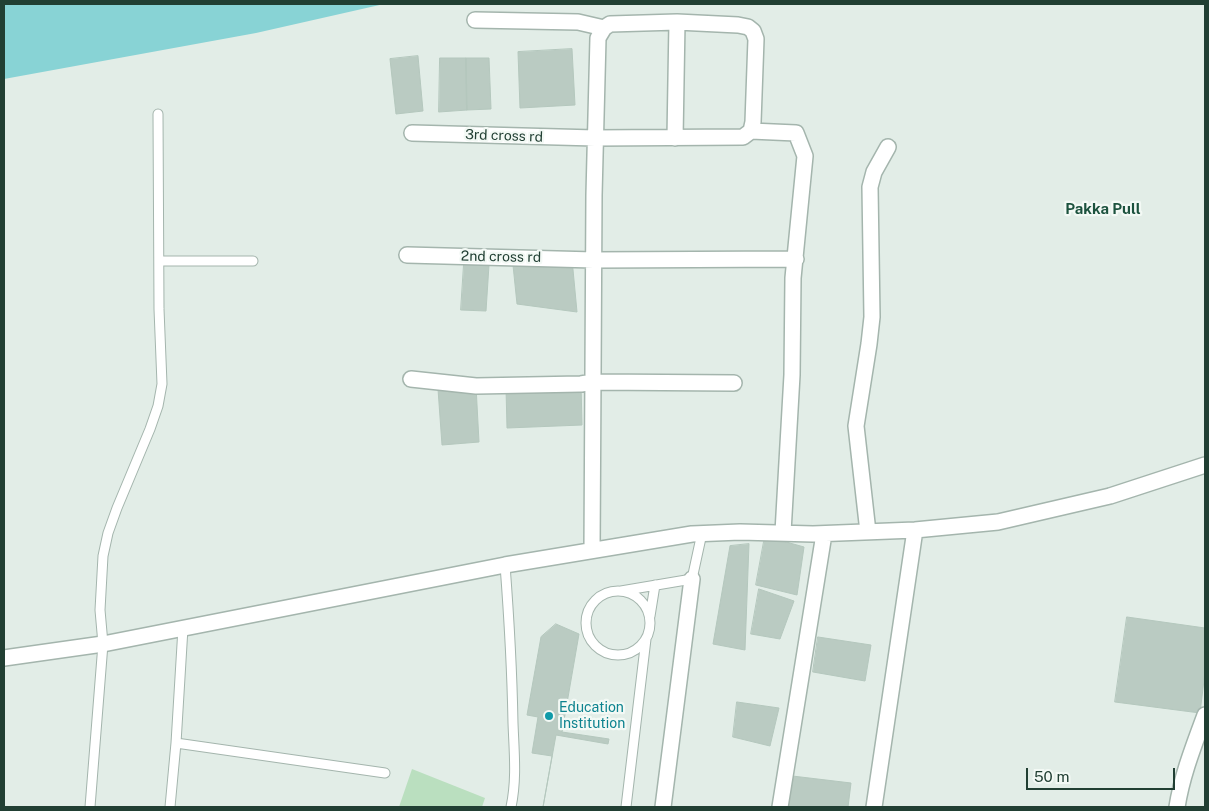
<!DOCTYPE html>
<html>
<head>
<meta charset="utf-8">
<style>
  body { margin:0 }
  #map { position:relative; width:1209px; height:811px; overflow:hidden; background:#e2ede7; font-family:"Public Sans",sans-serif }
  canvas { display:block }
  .frame { position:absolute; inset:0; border:5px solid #213f33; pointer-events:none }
  .scale { position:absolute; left:1026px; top:768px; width:149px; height:22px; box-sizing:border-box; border:2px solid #213f33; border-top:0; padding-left:6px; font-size:15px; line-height:18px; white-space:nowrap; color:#213f33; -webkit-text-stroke:4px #f3f9f5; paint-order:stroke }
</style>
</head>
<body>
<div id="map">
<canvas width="1209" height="811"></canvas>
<div class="frame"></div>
<div class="scale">50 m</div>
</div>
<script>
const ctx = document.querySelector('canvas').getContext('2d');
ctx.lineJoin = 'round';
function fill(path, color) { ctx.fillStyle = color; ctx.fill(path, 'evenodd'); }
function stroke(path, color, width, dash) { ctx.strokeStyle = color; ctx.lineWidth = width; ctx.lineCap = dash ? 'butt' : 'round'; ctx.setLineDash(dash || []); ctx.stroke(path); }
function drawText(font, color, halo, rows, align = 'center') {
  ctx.font = font + ' "Public Sans",sans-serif'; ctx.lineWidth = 4.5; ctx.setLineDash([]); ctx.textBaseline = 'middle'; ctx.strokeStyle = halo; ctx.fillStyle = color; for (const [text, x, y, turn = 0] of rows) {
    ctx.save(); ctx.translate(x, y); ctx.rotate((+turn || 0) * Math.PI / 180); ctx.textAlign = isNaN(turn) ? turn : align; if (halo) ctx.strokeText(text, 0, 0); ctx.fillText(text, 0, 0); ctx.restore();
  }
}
const green = new Path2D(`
  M412 769 485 798 482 807H399Z`);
const water = new Path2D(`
  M4 4H384L256 33 4 79Z`);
const building = new Path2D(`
  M572 49 575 105 520 108 518 52Z
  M418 56 423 111 396 114 390 59Z
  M440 58H466L467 110 439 112Z
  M466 58H489L491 109 467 110Z
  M572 259 577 312 517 304 513 265Z
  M464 264 489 265 486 311 461 310Z
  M581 384 582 425 507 428 506 388Z
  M476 386 479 442 442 445 438 389Z
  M765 536 804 547 797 595 756 585Z
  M749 544 745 650 713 644 730 546Z
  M759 589 794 601 780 639 751 634Z
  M1127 617 1205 628V672L1200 713 1115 702Z
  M556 624 579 634 562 732 609 739 608 744 556 735 543 807 552 756 532 753 538 717 527 715 541 637Z
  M818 637 871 645 865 681 813 672Z
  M737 702 779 708 770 746 733 737Z
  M784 775 851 783 848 807H780Z`);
const lane = new Path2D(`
  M159 261H253
  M505 565C509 617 512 670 513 723 514 751 517 779 511 807
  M621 591 692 579 702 533
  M586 623a32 32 0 1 1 64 0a32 32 0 1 1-64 0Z
  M650 616 655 585
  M176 743 385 773
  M90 807 103 644 100 610 103 556 108 533 117 508 150 429 158 406 162 384 159 309 158 114
  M170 807 176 743 183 628
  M626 807 646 639`);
const street = new Path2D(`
  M475 20 578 22 604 28
  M751 131 796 133 805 156 793 278 792 375 783 532
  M412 133 595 138 743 137 751 131 753 122 756 39 753 31 748 27 738 25 677 22 610 24 604 28 598 38 594 195 592 550
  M675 138 677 22
  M407 255 594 260 796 259
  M411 379 476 386 581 384 593 382 734 383
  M868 532 856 426 869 344 872 317 870 187 874 172 888 147
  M4 658 103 644 505 565 692 534 740 532 813 534 915 530 998 522 1110 496 1205 465
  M663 807 692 579
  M780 807 824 534
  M874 807 915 530
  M1177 807C1182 775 1194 745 1205 715`);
const markers = [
  [549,716,5,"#0f9aa8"]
];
const streetNames = [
  ["3rd cross rd",504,136,2],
  ["2nd cross rd",501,257,1]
];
const cultureNames = [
  ["Education",559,708],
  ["Institution",559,724]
];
const neighbourhoodNames = [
  ["Pakka Pull",1103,209]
];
fill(green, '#badfbf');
fill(water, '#88d3d5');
fill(building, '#bacbc2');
stroke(building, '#b4c7bd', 1);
stroke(lane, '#a4b5ad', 11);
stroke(street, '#a4b5ad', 18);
stroke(lane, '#fff', 9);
stroke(street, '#fff', 15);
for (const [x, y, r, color] of markers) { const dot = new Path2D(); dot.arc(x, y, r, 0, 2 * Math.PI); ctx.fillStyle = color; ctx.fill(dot); stroke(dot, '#f3f9f5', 2); }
drawText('14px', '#213f33', '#f3f9f5', streetNames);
drawText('14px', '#0d838f', '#f3f9f5', cultureNames, 'left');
drawText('bold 15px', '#1c523e', '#f3f9f5', neighbourhoodNames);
</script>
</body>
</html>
